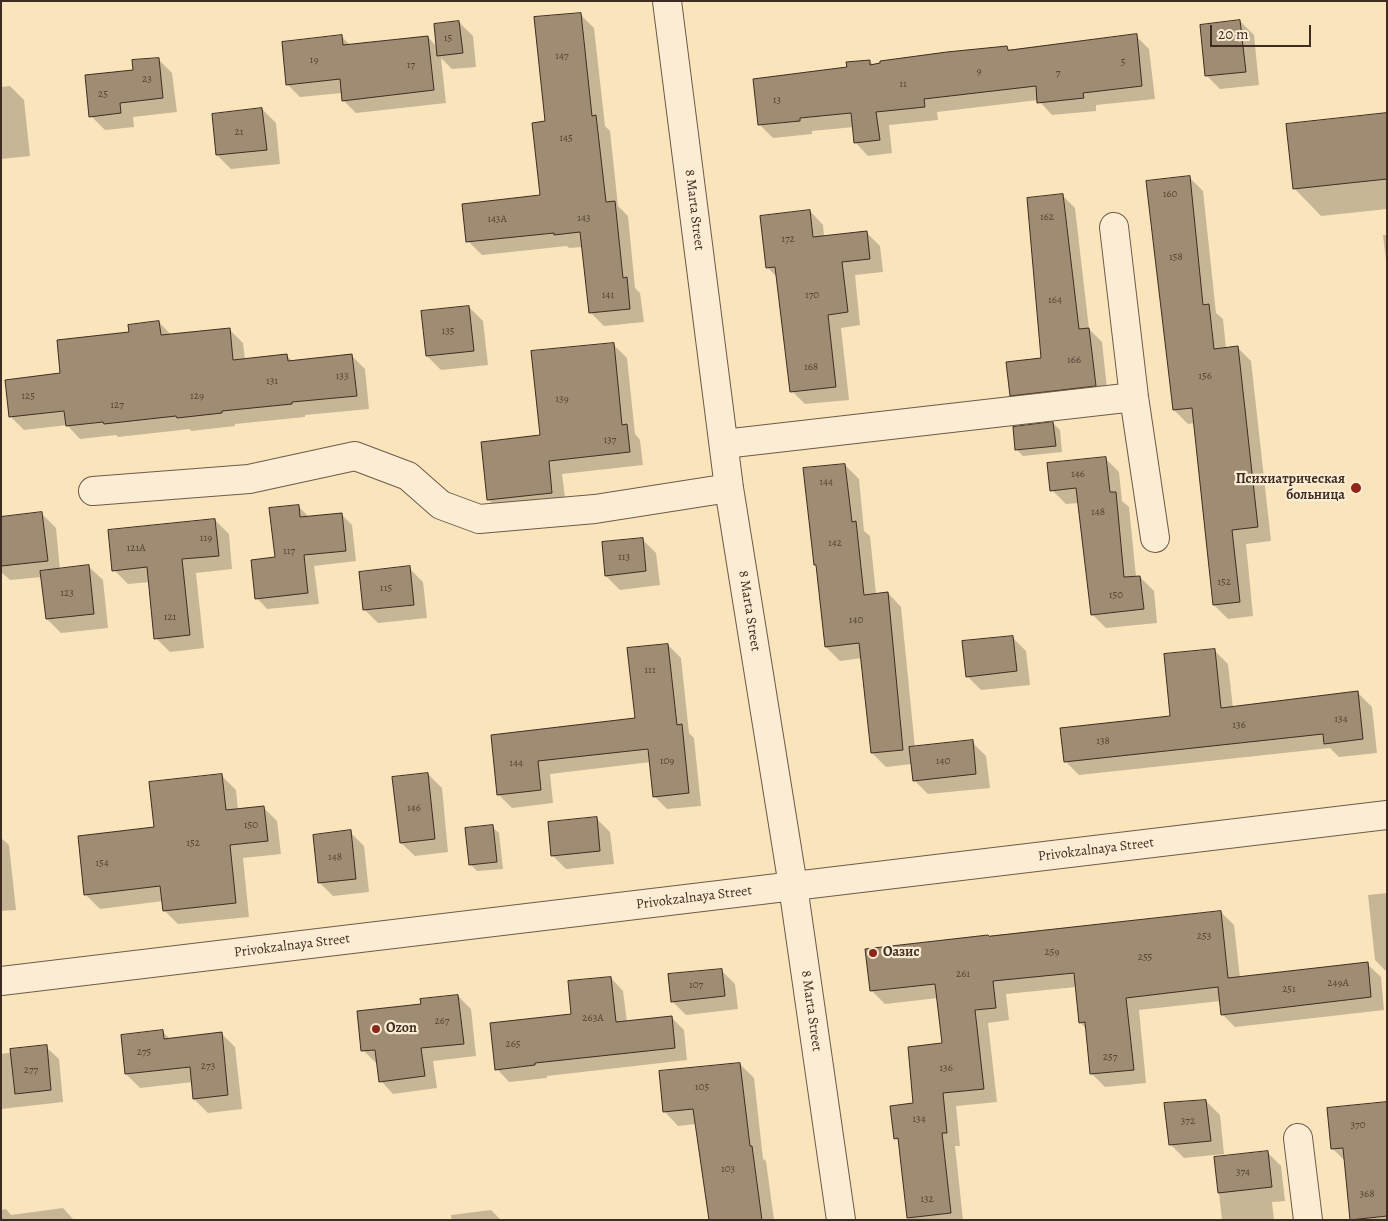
<!DOCTYPE html>
<html>
<head>
<meta charset="utf-8">
<style>
  body { margin:0 }
  #map { position:relative; width:1388px; height:1221px; overflow:hidden; background:#f9e4bc; font-family:Alegreya,serif }
  canvas { display:block }
  .frame { position:absolute; inset:0; border:2px solid #3e2c22; pointer-events:none }
  .scale { position:absolute; left:1210px; top:25px; width:101px; height:22px; box-sizing:border-box; border:2px solid #3e2c22; border-top:0; padding-left:6px; font-size:15px; line-height:18px; white-space:nowrap; color:#3e2c22; -webkit-text-stroke:4px #fbedd3; paint-order:stroke }
</style>
</head>
<body>
<div id="map">
<canvas width="1388" height="1221"></canvas>
<div class="frame"></div>
<div class="scale">20 m</div>
</div>
<script>
const ctx = document.querySelector('canvas').getContext('2d');
ctx.lineJoin = 'round';
function fill(path, color) { ctx.fillStyle = color; ctx.fill(path, 'evenodd'); }
function stroke(path, color, width, dash) { ctx.strokeStyle = color; ctx.lineWidth = width; ctx.lineCap = dash ? 'butt' : 'round'; ctx.setLineDash(dash || []); ctx.stroke(path); }
function drawText(font, color, halo, rows, align = 'center') {
  ctx.font = font + ' Alegreya,serif'; ctx.lineWidth = 4.5; ctx.setLineDash([]); ctx.textBaseline = 'middle'; ctx.strokeStyle = halo; ctx.fillStyle = color; for (const [text, x, y, turn = 0] of rows) {
    ctx.save(); ctx.translate(x, y); ctx.rotate((+turn || 0) * Math.PI / 180); ctx.textAlign = isNaN(turn) ? turn : align; if (halo) ctx.strokeText(text, 0, 0); ctx.fillText(text, 0, 0); ctx.restore();
  }
}
const shadow = new Path2D(`
  M580 14 594 28 605 126 610 131 618 206 628 216 635 288 640 293 644 322 604 326 590 312 583 247 569 248 567 246 482 255 468 241 541 196 547 122Z
  M1240 21 1254 35 1259 85 1220 89 1206 75Z
  M459 22 473 36 476 67 452 69 441 58 446 103 356 113 343 100 342 93 300 97 288 85 341 36 351 46 428 37 437 47Z
  M1136 36 1149 49 1155 99 1096 105V111L1052 115 1038 100 937 112 938 120 889 125 892 153 868 156 855 142 854 127 812 131V134L773 138 760 125 848 69 869 61 874 65 1007 48 1011 51Z
  M158 59 172 73 177 112 133 117 134 127 105 130 91 116 134 71Z
  M10 86 24 100 30 156 1 159V87Z
  M262 109 276 123 280 164 231 169 217 155Z
  M1387 114V209L1321 216 1295 189Z
  M1189 177 1203 191 1216 313 1223 319 1226 349 1237 347 1251 361 1271 541 1246 544 1253 616 1228 619 1214 605 1195 423 1188 424 1174 410Z
  M1062 195 1075 208 1089 329 1102 342 1108 398 1024 408 1011 395 1043 359Z
  M810 211 823 225 824 237 867 233 880 246 883 272 855 275 860 325 841 328 849 400 805 404 792 391 778 278 767 267Z
  M1383 235H1387V268Z
  M469 307 483 321 488 365 441 370 427 356Z
  M159 322 172 336 229 329 243 343 245 360 286 355 293 362 351 355 365 369 369 409 305 415V417L235 424V426L191 431 190 429 118 437 116 435 80 439 67 425 24 430 11 417 7 381 62 375 131 333Z
  M613 344 627 358 635 434 640 440 643 465 562 474 566 506 502 513 488 499 541 437Z
  M1053 423 1060 430 1062 452 1023 456 1016 449Z
  M1105 458 1119 472 1122 501 1129 507 1136 577H1140L1154 591 1157 623 1106 628 1092 614 1079 503 1066 504 1052 490Z
  M845 465 859 479 864 531 870 536 876 594 888 593 901 607 915 748 972 742 986 756 990 788 928 794 914 780 912 764 886 767 872 753 862 658 840 661 826 647Z
  M298 506 309 517 341 514 352 525 356 561 314 566 319 604 267 609 257 598Z
  M42 514 56 528 60 570 89 567 103 580 108 628 61 633 47 619 42 577 10 580 1 572V518Z
  M215 520 229 534 232 569 196 573 204 648 170 652 156 638 150 582 128 584 114 570Z
  M642 539 656 553 660 585 620 590 606 576Z
  M409 568 423 582 427 618 378 623 364 609Z
  M1012 637 1026 651 1030 685 981 690 967 676Z
  M668 645 681 658 689 733 694 738 701 806 667 809 654 796 651 762 550 774 553 803 512 808 499 795 492 736 636 719Z
  M1214 650 1228 664 1233 708 1358 693 1372 707 1377 753 1339 757 1330 748 1079 775 1065 761 1172 718Z
  M428 774 442 788 448 852 415 856 401 843Z
  M222 776 236 790 238 810 263 807 277 821 281 854 243 858 249 917 178 924 164 910 163 901 100 909 86 895 79 837 155 828Z
  M596 818 610 832 614 864 566 869 552 855Z
  M492 827 499 833 503 869 477 871 470 864Z
  M350 832 364 846 369 892 333 896 319 882Z
  M1 838 9 845 16 910 1 911Z
  M1387 893V972L1375 960 1368 895Z
  M1221 912 1234 925 1240 978 1367 964 1381 977 1384 1010 1235 1027 1222 1014 1220 1001 1139 1010 1146 1083 1105 1087 1092 1074 1087 1030 1080 1022 1076 987 1006 994 1009 1020 988 1023 997 1102 956 1106 960 1146H955L963 1220H910L908 1217 900 1142 895 1138 915 1104 943 1044 938 998 885 1004 871 990 989 937Z
  M721 970 735 984 738 1009 686 1015 672 1001Z
  M611 978 623 991 627 1022 671 1017 684 1030 687 1060 547 1076V1078L509 1082 497 1069 573 1015Z
  M458 996 471 1009 476 1056 433 1061 437 1088 393 1094 381 1081 378 1063H376L363 1050 422 1005Z
  M163 1032 170 1039 221 1033 235 1047 242 1109 208 1113 194 1099 193 1082 140 1088 126 1074Z
  M46 1047 59 1059 63 1102 1 1109V1054Z
  M740 1064 754 1078 763 1159 766 1161 774 1220H709L696 1124 678 1126 665 1112Z
  M1206 1101 1220 1115 1224 1154 1184 1158 1170 1144Z
  M1387 1103V1220H1352L1346 1162 1332 1148Z
  M1267 1152 1281 1166 1285 1201 1272 1202 1274 1220H1222L1215 1158Z
  M63 1208 74 1220H1V1210L6 1209 11 1215Z
  M491 1210 501 1220H452L451 1215Z`);
const building = new Path2D(`
  M581 13 592 116 596 115 606 202 615 201 623 278 627 277 630 309 589 313 580 232 554 235V233L466 242 462 204 540 195 532 123 545 121 534 17Z
  M1240 20 1246 72 1205 76 1200 25Z
  M459 21 463 53 437 56 434 24Z
  M1137 34 1142 86 1083 93 1084 98 1037 103 1036 86 924 99 925 107 876 112 880 140 854 143 851 113 800 118V121L758 125 753 79 847 67 846 62 870 60V65L880 63V61L947 52 1007 46 1008 50Z
  M342 35 343 45 428 36 434 90 342 101 340 79 286 85 282 42Z
  M159 58 163 98 120 103 121 113 89 117 85 75 133 70 132 60Z
  M262 108 267 150 216 155 212 114Z
  M1387 113V179L1293 189 1286 124Z
  M1190 176 1203 305 1209 304 1214 349 1238 346 1258 527 1232 530 1240 602 1213 605 1192 408 1173 410 1146 181Z
  M1063 194 1079 329 1089 328 1096 386 1010 396 1006 362 1041 358 1027 198Z
  M810 210 813 237 867 231 870 259 842 262 848 312 828 315 836 387 790 392 775 267 766 268 760 216Z
  M469 306 474 351 426 356 421 311Z
  M159 321 161 335 230 328 233 360 287 354 288 361 352 354 357 396 292 402V404L222 411V413L177 418 176 416 104 424 103 422 66 426 64 411 9 417 5 380 60 373 57 340 129 332 128 325Z
  M614 343 622 425 627 424 630 452 549 461 552 493 487 500 481 442 540 435 531 351Z
  M1053 422 1056 446 1015 450 1013 427Z
  M1106 457 1110 492H1116L1124 577 1140 576 1144 609 1091 615 1076 488 1050 491 1047 463Z
  M845 464 852 522 856 521 864 595 888 592 903 750 871 753 859 643 825 647 816 565H814L803 468Z
  M299 505 300 517 342 513 346 551 304 555 308 593 255 599 251 560 275 557 269 508Z
  M42 512 48 561 1 566V517Z
  M215 519 219 556 182 559 190 635 154 639 147 567 112 571 108 530Z
  M643 538 646 571 605 576 602 542Z
  M89 565 94 614 46 619 40 571Z
  M410 566 414 605 363 610 359 572Z
  M1013 636 1017 671 966 677 962 641Z
  M668 644 677 725 682 724 689 793 653 797 648 749 538 761 541 790 497 795 491 735 635 718 627 648Z
  M1215 649 1221 708 1358 691 1363 739 1324 744 1323 734 1064 762 1060 728 1170 716 1164 654Z
  M973 740 976 774 913 781 909 747Z
  M428 773 435 839 400 843 392 777Z
  M222 774 226 810 264 806 268 841 230 845 236 903 163 911 160 886 84 895 78 836 154 827 149 782Z
  M597 817 600 851 551 856 548 822Z
  M493 825 497 862 469 865 465 828Z
  M351 830 356 879 318 883 313 835Z
  M1221 911 1228 978 1368 962 1371 997 1221 1015 1218 987 1126 998 1134 1070 1090 1074 1085 1022 1079 1023 1074 973 993 981 996 1008 975 1010 984 1089 943 1093 947 1133H942L951 1213 907 1218 898 1138 894 1139 890 1106 913 1103 908 1047 942 1043 935 984 870 991 865 949 988 935 989 936Z
  M722 969 725 996 671 1002 668 974Z
  M611 977 616 1022 672 1016 675 1048 535 1063V1065L495 1070 490 1023 571 1014 568 981Z
  M458 995 464 1044 421 1048 425 1076 379 1082 375 1050 361 1051 357 1011 421 1004 420 999Z
  M163 1030 164 1039 222 1032 228 1095 193 1099 190 1067 125 1074 121 1035Z
  M47 1045 51 1090 15 1094 10 1049Z
  M740 1063 750 1146H752L762 1220H709L693 1109 663 1112 659 1071Z
  M1206 1100 1211 1141 1169 1145 1164 1103Z
  M1387 1102V1216L1350 1220 1343 1148 1331 1149 1327 1108Z
  M1268 1151 1272 1187 1218 1193 1214 1157Z`);
const minor = new Path2D(`
  M667 1 729 488 793 886 841 1220
  M1114 227 1134 397 1155 538
  M724 444 1134 397
  M93 491 249 479 355 456 408 476 441 505 479 519 595 509 729 488
  M1 981 1387 815
  M1298 1138 1308 1220`);
const markers = [
  [1356,488,6,"#8f2418"],
  [873,953,5,"#8f2418"],
  [376,1029,5,"#8f2418"]
];
const numberNames = [
  ["15",448,38],
  ["147",562,56],
  ["19",314,60],
  ["5",1123,62],
  ["17",411,65],
  ["9",979,71],
  ["7",1058,73],
  ["23",147,79],
  ["11",903,84],
  ["25",103,94],
  ["13",777,100],
  ["21",239,132],
  ["145",566,138],
  ["160",1170,194],
  ["162",1047,217],
  ["143",584,218],
  ["143А",497,219],
  ["172",788,239],
  ["158",1176,257],
  ["141",608,295],
  ["170",812,295],
  ["164",1055,300],
  ["135",448,331],
  ["166",1074,360],
  ["168",811,367],
  ["133",342,376],
  ["156",1205,376],
  ["131",272,381],
  ["125",28,396],
  ["129",197,396],
  ["139",562,399],
  ["127",117,405],
  ["137",610,440],
  ["146",1078,474],
  ["144",826,482],
  ["148",1098,512],
  ["119",206,538],
  ["142",835,543],
  ["121А",136,548],
  ["117",289,551],
  ["113",624,557],
  ["152",1224,582],
  ["115",386,588],
  ["123",67,593],
  ["150",1116,595],
  ["121",170,617],
  ["140",856,620],
  ["111",650,670],
  ["134",1341,719],
  ["136",1239,725],
  ["138",1103,741],
  ["109",667,761],
  ["140",943,761],
  ["144",516,763],
  ["146",414,808],
  ["150",251,825],
  ["152",193,843],
  ["148",335,857],
  ["154",102,863],
  ["253",1204,936],
  ["259",1052,952],
  ["255",1145,957],
  ["261",963,974],
  ["249А",1338,983],
  ["107",696,985],
  ["251",1289,989],
  ["263А",593,1018],
  ["267",442,1021],
  ["265",513,1044],
  ["275",144,1052],
  ["257",1110,1057],
  ["273",208,1066],
  ["136",946,1068],
  ["277",31,1070],
  ["105",702,1087],
  ["134",919,1119],
  ["372",1188,1121],
  ["370",1358,1125],
  ["103",728,1169],
  ["374",1243,1172],
  ["368",1367,1194],
  ["132",927,1199]
];
const streetNames = [
  ["8 Marta Street",694,210,83],
  ["8 Marta Street",749,611,81],
  ["Privokzalnaya Street",1096,850,-7],
  ["Privokzalnaya Street",694,898,-7],
  ["Privokzalnaya Street",292,946,-7],
  ["8 Marta Street",811,1011,82]
];
const poiNames = [
  ["Психиатрическая",1345,480,"right"],
  ["больница",1345,496,"right"],
  ["Оазис",883,953],
  ["Ozon",386,1029]
];
fill(shadow, '#0003');
fill(building, '#9f8c72');
stroke(building, '#3e2c22', 1);
stroke(minor, '#6d5a48', 30);
stroke(minor, '#fbedd3', 28);
for (const [x, y, r, color] of markers) { const dot = new Path2D(); dot.arc(x, y, r, 0, 2 * Math.PI); ctx.fillStyle = color; ctx.fill(dot); stroke(dot, '#fbedd3', 2); }
drawText('11px', '#564436', null, numberNames);
drawText('14px', '#3e2c22', '#fbedd3', streetNames);
drawText('bold 14px', '#3e2c22', '#fbedd3', poiNames, 'left');
</script>
</body>
</html>
